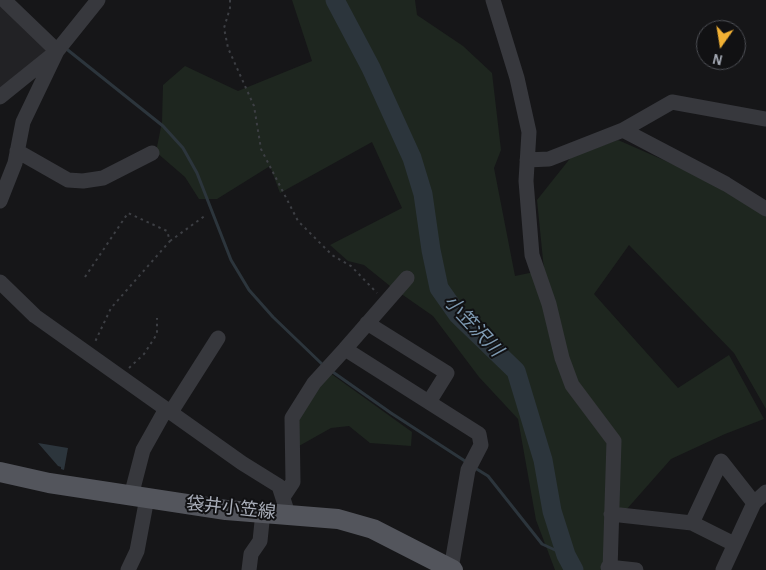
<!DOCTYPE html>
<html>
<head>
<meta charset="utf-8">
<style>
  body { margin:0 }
  #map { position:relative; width:766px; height:570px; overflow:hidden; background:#161618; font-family:"Alegreya Sans",sans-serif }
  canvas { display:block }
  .north { position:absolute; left:696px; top:20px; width:50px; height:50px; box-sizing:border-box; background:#111113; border:1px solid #4d4f55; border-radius:50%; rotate:193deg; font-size:14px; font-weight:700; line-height:20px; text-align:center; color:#a8adb8 }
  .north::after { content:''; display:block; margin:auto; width:18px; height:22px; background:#f2b134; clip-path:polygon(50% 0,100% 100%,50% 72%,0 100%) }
</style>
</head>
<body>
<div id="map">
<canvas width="766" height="570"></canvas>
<div class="north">N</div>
</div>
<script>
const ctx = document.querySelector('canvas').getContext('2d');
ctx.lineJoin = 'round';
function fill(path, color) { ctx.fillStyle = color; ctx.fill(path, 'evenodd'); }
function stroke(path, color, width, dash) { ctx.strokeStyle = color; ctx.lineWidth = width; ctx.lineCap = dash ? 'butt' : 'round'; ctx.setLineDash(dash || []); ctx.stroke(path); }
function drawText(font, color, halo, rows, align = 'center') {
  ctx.font = font + ' "Alegreya Sans","Noto Sans JP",sans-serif'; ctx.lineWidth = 4; ctx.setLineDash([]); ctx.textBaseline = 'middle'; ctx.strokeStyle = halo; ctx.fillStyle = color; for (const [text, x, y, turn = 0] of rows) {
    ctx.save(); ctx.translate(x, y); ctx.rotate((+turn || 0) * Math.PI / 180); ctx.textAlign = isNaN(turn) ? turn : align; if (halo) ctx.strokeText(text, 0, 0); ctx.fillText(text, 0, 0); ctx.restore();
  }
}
const built = new Path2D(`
  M0 0 54 48 0 90Z`);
const green = new Path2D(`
  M292 0H415L417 15 463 46 492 73 501 150 494 168 515 276 544 270 537 200 572 156 618 140 743 195 766 210V409L734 353 629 245 594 294 678 388 729 355 764 419 725 434 671 459 611 527 612 570H555L536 520 518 419 479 377 433 316 390 286 364 265 348 261 330 245 402 208 372 142 280 193 270 166 217 199H199L185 177 156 152 162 122 163 85 185 66 238 91 312 61Z
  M330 373 412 432 411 446 370 443 349 426 331 428 299 446 295 413Z`);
const water = new Path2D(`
  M38 443 68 448 64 470 61 469V467L58 466Z`);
const stream = new Path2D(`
  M64 47 163 126 183 148 197 173 231 260 249 290 273 317 323 365
  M330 370 391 413 468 463
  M475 468 488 476 542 544 566 555`);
const river = new Path2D(`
  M335 0 371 68 412 158 423 194 431 250 439 288 458 315 516 371 543 460 552 511 566 555 574 570`);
const path = new Path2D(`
  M230 0V8L224 28 228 48 254 106 261 149 298 221 332 255 351 266 377 293
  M170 241 206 215
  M85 277 128 213 167 231 170 241 111 308 94 344
  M129 368 144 354 157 334V318`);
const minor = new Path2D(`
  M493 0 517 78 529 132 526 181 532 255 549 304 562 358 572 385 614 441 610 570
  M0 97 57 51 4 0
  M623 130 726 184 766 209
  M17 151 68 180 83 181 103 178 152 153
  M527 160 549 159 623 130 672 102 766 119
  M0 201 15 163 23 122 57 51 98 0
  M407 278 345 349 479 434 481 445 468 470 451 569
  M0 282 35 316 242 463 279 486 288 514
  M367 323 447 373 429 402
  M171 412 218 338
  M131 496 143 450 166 409
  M283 497 293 482 292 418 314 383 345 349
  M611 514 692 523 734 544
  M692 523 721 461 754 503
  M608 567 636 570
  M128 570 137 551 147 498
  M249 570 251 554 260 541 263 512
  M723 570 754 503 766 492`);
const major = new Path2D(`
  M0 472 49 483 226 510 338 519 373 529 453 570`);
const streetNames = [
  ["袋井小笠線",231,508,6]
];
const waterNames = [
  ["小笠沢川",473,326,47]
];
fill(built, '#222225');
fill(green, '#1e261f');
fill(water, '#2c353c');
stroke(stream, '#2c353c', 3);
stroke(river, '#2c353c', 19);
stroke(path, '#3d3f44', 2, [2.5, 4]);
stroke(minor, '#37383d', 15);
stroke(major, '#53555c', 20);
drawText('18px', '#a8adb8', '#111113', streetNames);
drawText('italic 19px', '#7f9bb3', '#111113', waterNames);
</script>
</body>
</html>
